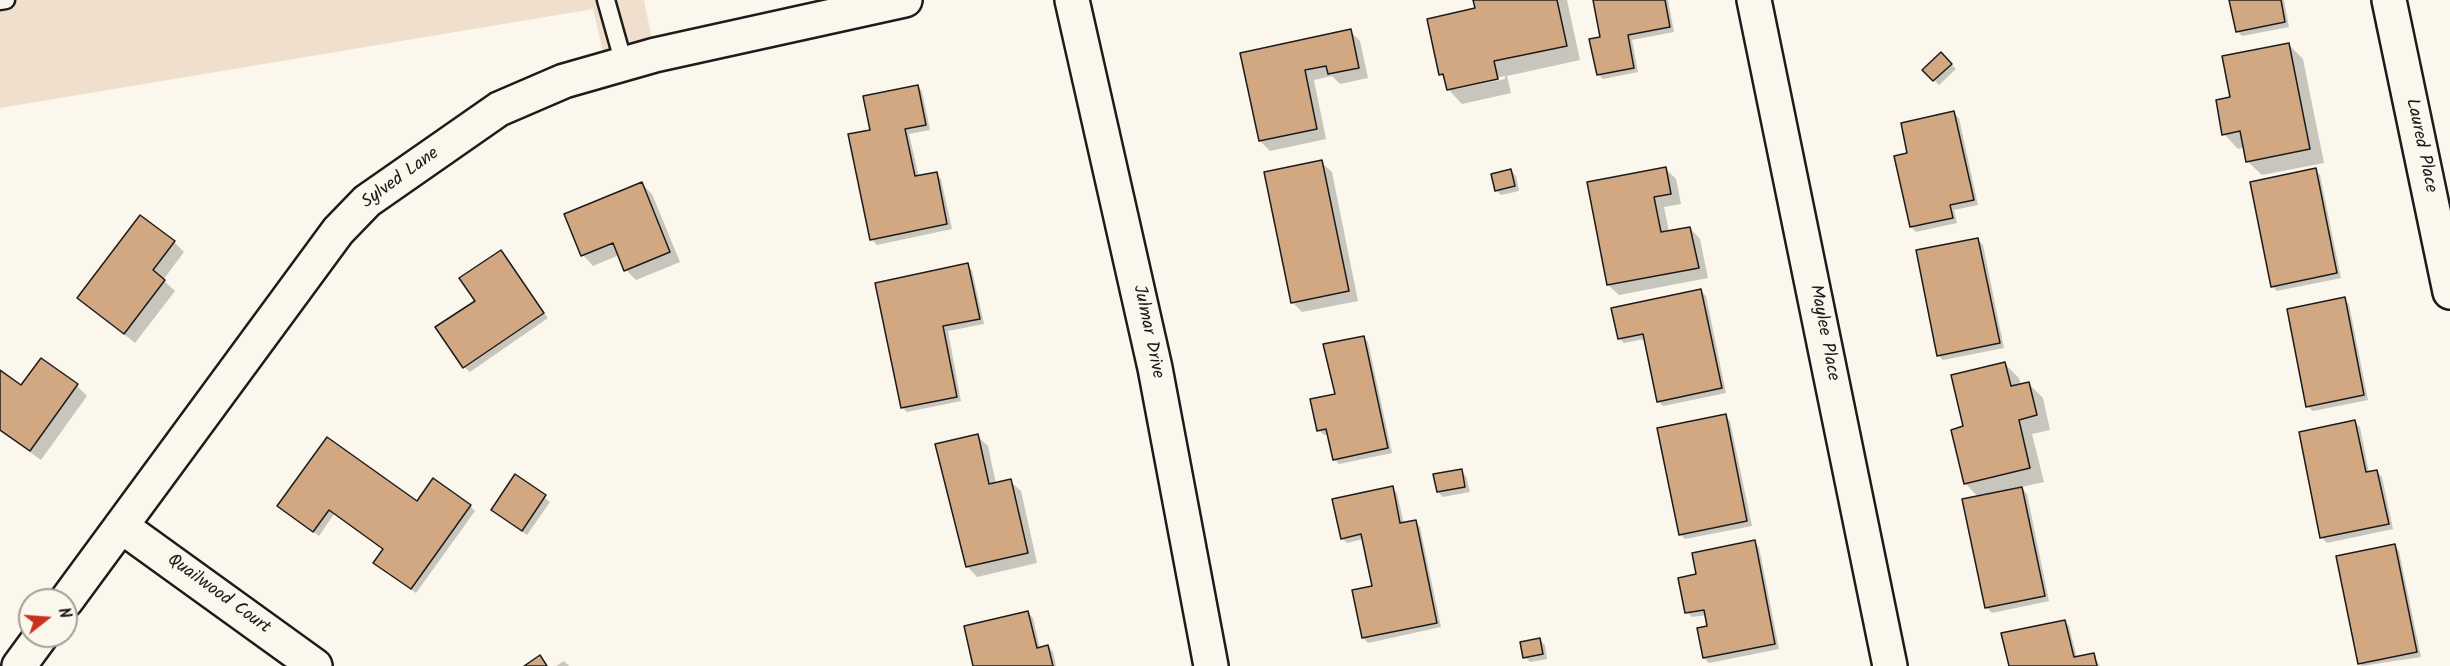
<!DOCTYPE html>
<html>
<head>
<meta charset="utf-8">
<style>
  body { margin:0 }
  #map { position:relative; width:2450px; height:666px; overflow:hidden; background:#fbf7ec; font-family:Kalam,sans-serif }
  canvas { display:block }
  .north { position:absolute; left:18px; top:588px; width:60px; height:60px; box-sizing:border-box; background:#fbf7ec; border:2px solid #a29f99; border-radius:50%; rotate:73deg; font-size:16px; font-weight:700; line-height:24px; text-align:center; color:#1c1c1c }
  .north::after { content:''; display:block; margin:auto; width:21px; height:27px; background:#c8321e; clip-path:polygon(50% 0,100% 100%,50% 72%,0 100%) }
</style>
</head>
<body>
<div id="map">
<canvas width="2450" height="666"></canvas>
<div class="north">N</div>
</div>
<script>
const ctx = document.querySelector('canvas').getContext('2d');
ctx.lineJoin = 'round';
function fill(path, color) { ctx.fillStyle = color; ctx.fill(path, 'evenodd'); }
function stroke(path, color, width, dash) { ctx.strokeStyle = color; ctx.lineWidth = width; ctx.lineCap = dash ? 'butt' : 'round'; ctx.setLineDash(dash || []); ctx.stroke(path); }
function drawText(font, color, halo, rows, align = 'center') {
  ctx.font = font + ' Kalam,sans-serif'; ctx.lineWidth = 4.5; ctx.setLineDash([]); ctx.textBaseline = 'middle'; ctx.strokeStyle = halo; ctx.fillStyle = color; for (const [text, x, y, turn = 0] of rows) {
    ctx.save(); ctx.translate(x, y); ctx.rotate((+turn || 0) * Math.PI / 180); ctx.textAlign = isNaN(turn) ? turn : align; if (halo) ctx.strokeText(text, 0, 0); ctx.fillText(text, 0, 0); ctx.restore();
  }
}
const built = new Path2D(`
  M0 0H644L655 55 607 69 593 9 0 108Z`);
const shadow = new Path2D(`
  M1474 0H1567L1580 60 1507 76 1511 93 1462 104 1448 89 1446 79 1441 74 1477 10ZM1505 76V79L1456 89 1454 87Z
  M1595 0H1668L1674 32 1632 40 1638 72 1603 79 1598 74 1602 38Z
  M2231 0H2284L2289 27 2242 36 2237 31Z
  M1350 31 1360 41 1368 78 1340 84 1332 76 1314 80 1326 139 1270 151 1260 141 1242 54Z
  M2288 44 2303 59 2324 163 2262 175 2247 161 2245 147 2238 149 2224 134 2232 98Z
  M1941 54 1956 69 1939 85 1924 70Z
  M917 86 922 91 930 130 909 134 919 177 936 174 941 179 952 229 877 245 872 240 871 131Z
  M1954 113 1959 118 1978 205 1954 210 1957 223 1916 232 1911 227 1909 154Z
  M1321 162 1332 172 1358 301 1302 312 1292 302Z
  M1666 169 1676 179 1681 204 1664 207 1669 232 1690 228 1700 239 1708 278 1619 295 1608 285 1589 183Z
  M2315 170 2320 175 2341 278 2277 291 2272 286Z
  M1511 171 1516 176 1519 191 1501 195 1496 190Z
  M641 183 652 194 680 262 636 280 626 270 619 255 593 266 583 255 566 214Z
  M1978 240 1983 245 2004 348 1943 360 1938 355Z
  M174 242 184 252 163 280 175 291 135 343 79 298Z
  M500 251 548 318 470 372 464 367 477 301Z
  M967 265 972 270 984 324 948 331 961 401 907 412 902 407Z
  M1701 291 1706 296 1726 393 1663 406 1658 401 1645 339 1624 343 1619 338Z
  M2344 299 2349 304 2368 400 2313 411 2307 406Z
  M1363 337 1368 342 1392 453 1339 464 1334 459 1329 434 1324 435 1319 430Z
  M2005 364 2019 378 2021 386 2029 384 2043 398 2050 430 2032 434 2044 482 2021 487 2027 494 2049 601 1992 613 1987 608 1964 501 1979 498 1965 483V427Z
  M0 372 22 388 77 386 87 396 41 460 0 431Z
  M1725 416 1730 421 1752 526 1685 539 1680 534Z
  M2354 422 2360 427 2369 473 2377 472 2382 477 2393 529 2327 543 2322 538 2300 433Z
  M977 436 988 446 996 484 1010 481 1021 491 1037 563 977 577 967 566Z
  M1461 471 1466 476 1470 492 1443 497 1438 492Z
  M516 476 550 502 527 535 493 510Z
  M1392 488 1397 493 1404 524 1415 522 1420 527 1441 627 1368 643 1363 638 1374 587 1363 539 1347 543 1342 538Z
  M417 503 470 506 475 511 416 593 380 568 385 550 334 514 319 536 284 511Z
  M1754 542 1759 547 1779 649 1709 663 1704 658 1709 627 1707 615 1692 617 1687 612 1698 575Z
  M2394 546 2399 551 2421 657 2362 666 2359 663Z
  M1028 613 1033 618 1040 649 1048 646 1053 652 1056 666H974Z
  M2064 621 2069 626 2077 658 2093 655 2100 666H2010Z
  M1540 640 1545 645 1547 659 1530 662 1525 657Z
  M564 661 569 666H556Z`);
const building = new Path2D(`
  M1473 0H1557L1567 46 1494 61 1498 79 1447 90 1443 74 1439 75 1427 19 1475 8Z
  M1593 0H1665L1670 27 1628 35 1634 68 1597 75 1589 39 1600 37Z
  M2229 0H2281L2285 22 2236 32Z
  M1351 29 1359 68 1328 74 1326 66 1305 70 1317 129 1259 141 1240 53Z
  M2289 43 2310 149 2246 162 2240 131 2222 135 2216 100 2230 97 2222 56Z
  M1941 52 1952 64 1933 81 1922 70Z
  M918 85 926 125 905 129 915 176 937 172 947 224 870 240 848 134 870 130 863 96Z
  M1954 111 1974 200 1950 205 1953 218 1910 227 1894 156 1907 153 1901 123Z
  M1322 160 1349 291 1291 303 1264 172Z
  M1666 167 1671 194 1654 197 1661 232 1690 227 1699 268 1607 285 1587 182Z
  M2316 168 2337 273 2271 287 2250 182Z
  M1511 169 1515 186 1495 191 1491 174Z
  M642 182 670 252 624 271 613 243 581 256 564 214Z
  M140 215 175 241 153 270 165 280 124 334 77 298Z
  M1978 238 2000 343 1937 356 1916 250Z
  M501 250 544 313 463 368 435 327 475 301 459 278Z
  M968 263 980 319 943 326 957 397 901 408 875 283Z
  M1701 289 1722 388 1657 402 1643 334 1618 339 1611 308Z
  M2345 297 2364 395 2306 407 2287 309Z
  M1364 336 1388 448 1333 460 1326 429 1317 431 1310 399 1335 394 1323 344Z
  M41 358 78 384 30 451 0 430V370L21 385Z
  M2005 362 2011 386 2029 382 2037 415 2019 420 2030 468 1964 484 1951 430 1963 426 1951 375Z
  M1726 414 1747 521 1679 535 1657 428Z
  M2355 420 2366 472 2377 470 2389 524 2320 538 2299 432Z
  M978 434 989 484 1011 479 1028 553 966 567 935 444Z
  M327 437 417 501 433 478 471 505 411 589 373 563 383 549 329 510 313 532 277 506Z
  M1462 469 1465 487 1437 492 1433 474Z
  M515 474 546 495 522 531 491 510Z
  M1393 486 1400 523 1416 520 1437 623 1362 638 1352 590 1372 586 1361 534 1341 539 1332 499Z
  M2022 487 2045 596 1985 608 1962 499Z
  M1755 540 1775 644 1703 658 1697 628 1707 626 1704 610 1685 613 1678 578 1696 574 1692 553Z
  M2395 544 2417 652 2358 664 2336 556Z
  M1028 611 1037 648 1048 645 1053 666H973L964 626Z
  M2065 620 2074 657 2094 653 2097 666H2009L2001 633Z
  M1540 638 1543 654 1523 658 1520 642Z
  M540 655 547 666H524Z`);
const lane = new Path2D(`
  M606 0 624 64
  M0 1 6 0`);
const street = new Path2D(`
  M1072 0 1155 368 1211 666
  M1754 0 1890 666
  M2389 0 2450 292
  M121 526 315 666
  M66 601 338 231 367 201 499 109 564 81 655 55 905 0
  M19 666 41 636`);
const streetNames = [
  ["Laured Place",2420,146,78],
  ["Sylved Lane",401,179,-36],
  ["Julmar Drive",1147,332,78],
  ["Maylee Place",1823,333,79],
  ["Quailwood Court",218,595,36]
];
fill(built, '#efdfcc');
fill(shadow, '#0003');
fill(building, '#d2a883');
stroke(building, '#1c1c1c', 1.5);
stroke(lane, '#1c1c1c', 21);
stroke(street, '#1c1c1c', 38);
stroke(lane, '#fbf7ec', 16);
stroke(street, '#fbf7ec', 33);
drawText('18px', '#1c1c1c', '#fbf7ec', streetNames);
</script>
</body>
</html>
